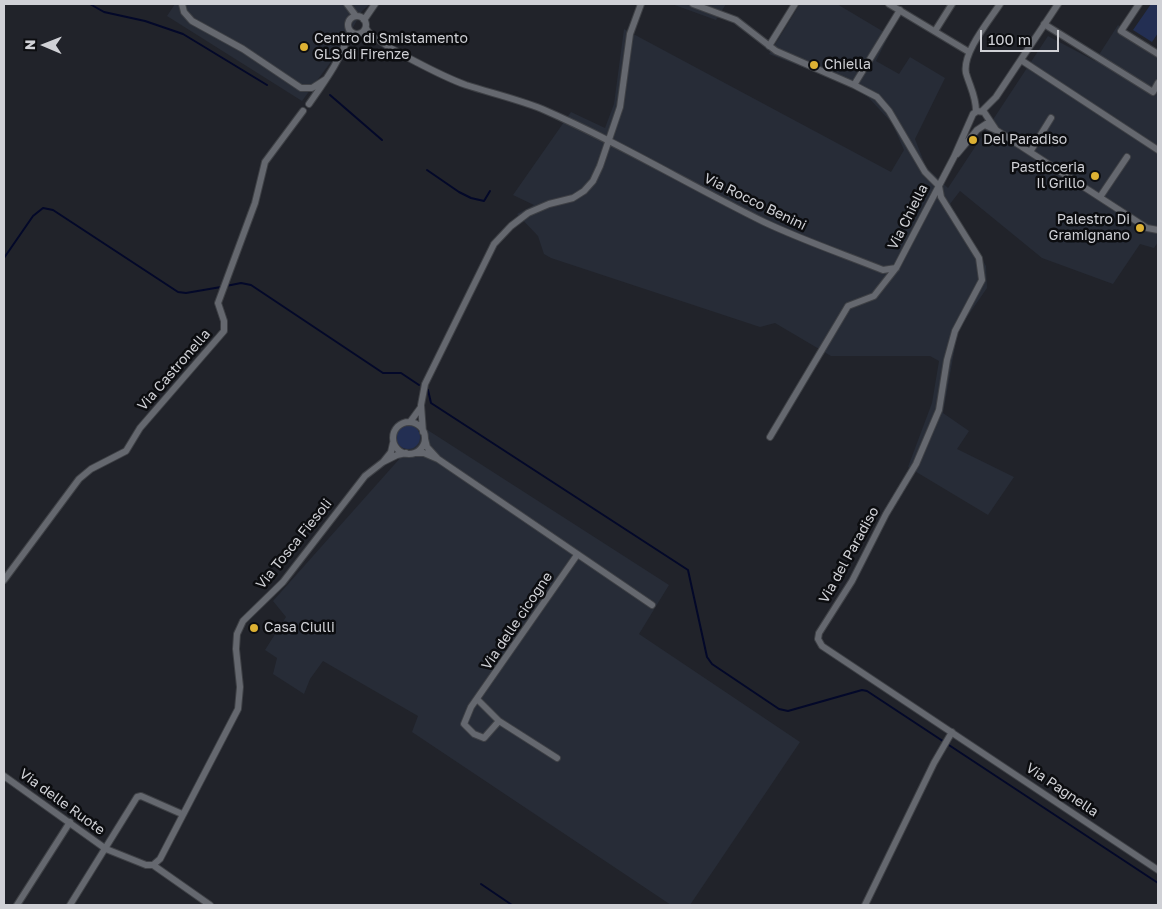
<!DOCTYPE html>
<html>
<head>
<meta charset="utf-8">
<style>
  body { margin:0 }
  #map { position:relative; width:1162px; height:909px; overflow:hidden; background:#21232a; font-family:"Golos Text",sans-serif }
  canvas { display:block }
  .frame { position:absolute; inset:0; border:5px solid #d0d1d6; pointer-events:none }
  .north { position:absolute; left:20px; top:20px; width:50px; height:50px; -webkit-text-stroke:4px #0c0d10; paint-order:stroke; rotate:271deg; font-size:14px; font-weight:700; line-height:20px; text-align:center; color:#d0d1d6 }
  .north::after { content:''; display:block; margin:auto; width:18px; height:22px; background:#d0d1d6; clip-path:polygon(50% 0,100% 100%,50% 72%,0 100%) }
  .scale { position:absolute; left:980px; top:30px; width:79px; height:22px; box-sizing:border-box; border:2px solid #d0d1d6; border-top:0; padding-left:6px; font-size:15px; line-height:18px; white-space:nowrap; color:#d0d1d6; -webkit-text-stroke:4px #0c0d10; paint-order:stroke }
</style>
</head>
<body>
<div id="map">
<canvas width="1162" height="909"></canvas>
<div class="frame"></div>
<div class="north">N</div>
<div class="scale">100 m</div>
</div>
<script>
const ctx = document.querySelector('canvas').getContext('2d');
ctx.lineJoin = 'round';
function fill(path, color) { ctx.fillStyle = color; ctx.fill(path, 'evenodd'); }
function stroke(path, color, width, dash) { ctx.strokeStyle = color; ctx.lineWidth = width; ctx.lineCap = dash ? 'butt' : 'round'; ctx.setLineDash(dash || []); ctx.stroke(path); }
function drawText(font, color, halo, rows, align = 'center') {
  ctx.font = font + ' "Golos Text",sans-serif'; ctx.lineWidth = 5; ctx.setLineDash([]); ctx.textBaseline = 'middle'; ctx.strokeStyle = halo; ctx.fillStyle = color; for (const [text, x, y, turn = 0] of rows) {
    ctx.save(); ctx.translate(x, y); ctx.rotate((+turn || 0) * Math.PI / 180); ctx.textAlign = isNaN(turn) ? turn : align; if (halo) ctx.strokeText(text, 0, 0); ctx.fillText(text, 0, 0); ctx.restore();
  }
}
const built = new Path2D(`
  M175 4H370L362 11 344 44 302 101 167 16Z
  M672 4H726L716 20Z
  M800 4H837L889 35 876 61 899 74 910 57 945 78 915 139 926 167 948 188 1048 36 1095 61 1118 25 1158 52V242L1154 248 1140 244 1113 284 1042 258 960 191 950 204 986 266 987 288 958 330 943 413 969 431 957 449 1014 477 988 515 908 467 932 403 939 361 930 356H831L775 323 760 327 551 258 544 254 538 236 517 214 534 205 513 195 571 112 605 128 614 104 624 29 891 172 904 150 892 123 868 97 849 85 769 54Z
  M426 429 669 585 639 634 800 742 690 905H671L412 732 418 716 323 661 310 679 304 694 273 674 277 658 265 650 286 617 273 601Z`);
const green = new Path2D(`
  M1151 4H1158V33L1152 42 1133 30Z
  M396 437a12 12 0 1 1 24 0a12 12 0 1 1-24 0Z`);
const stream = new Path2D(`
  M90 4 104 12 145 21 183 34 267 85
  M330 95 382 140
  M427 170 459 192 471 198 484 201 490 191
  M4 258 33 216 43 208 53 210 178 292 186 293 221 287
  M226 286 241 283 251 285 383 373H401L419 385
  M428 390 431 403 688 570 707 657 712 664 779 709 788 711 862 690 867 691 1158 883
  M481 884 512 905`);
const street = new Path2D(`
  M182 4 184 12 192 21 243 49 301 88H312L326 79
  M347 4 356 16
  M693 4 736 20 776 51 854 85 877 97 889 111 925 172 939 186
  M889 4 969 52
  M1139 4 1121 31 1158 54
  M348 25a9 9 0 1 1 18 0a9 9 0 1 1-18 0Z
  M364 20 375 4
  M1044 24 1153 92 1158 83
  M366 28C371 42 449 79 466 85 491 93 517 99 542 109 618 142 689 185 764 222 802 240 843 254 883 270L896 268
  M935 31 952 4
  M769 46 795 4
  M1021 60 1158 150
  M854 85 900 10
  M309 104C325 81 342 58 350 31
  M976 111C976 96 970 87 966 73 962 53 989 21 1000 4
  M982 111 996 97 1058 4
  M985 125 996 130 1147 228 1158 230
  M1030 152 1051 118
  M957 154 977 130 986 124
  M939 186 941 197 979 258 982 280 955 331 947 360 939 410 916 464 886 514 852 581 819 633 818 639 822 646 1158 870
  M1100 197 1127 157
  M410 422 421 407
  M393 438a16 16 0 1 1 32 0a16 16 0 1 1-32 0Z
  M423 432 421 405 425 384 494 244 511 226 528 213 549 204 573 198 584 191 593 181 600 166 620 107 630 34 641 4
  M770 437 848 306 874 296 896 268 954 157 973 114 977 111 984 112 996 130
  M393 443 391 452 383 462 397 455 406 453
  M416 453H424L438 459 427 447 425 439
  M438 459 652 605
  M4 580 79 479 91 469 126 451 140 428 224 331V321L218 303 255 203 265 162 303 111
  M478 700 499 721 557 758
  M499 721 484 738 474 734 464 724 471 707 577 555
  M4 776 106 849 146 865H153L210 905
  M153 865 160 859 238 709 240 687 236 649 237 634 243 621 283 582 365 476 383 462
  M17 905 70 822
  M70 905 137 797 141 796 182 814
  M865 905 934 763 952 732`);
const markers = [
  [304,47,5,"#ddb133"],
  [814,65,5,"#ddb133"],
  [973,140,5,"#ddb133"],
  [1095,176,5,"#ddb133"],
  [1140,228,5,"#ddb133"],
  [254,628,5,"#ddb133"]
];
const poiNames = [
  ["Centro di Smistamento",314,39],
  ["GLS di Firenze",314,55],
  ["Chiella",824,65],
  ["Del Paradiso",983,140],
  ["Pasticceria",1085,168,"right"],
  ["Il Grillo",1085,184,"right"],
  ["Palestro Di",1130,220,"right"],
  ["Gramignano",1130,236,"right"],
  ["Casa Ciulli",264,628]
];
const streetNames = [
  ["Via Rocco Benini",755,202,26],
  ["Via Chiella",908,217,-63],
  ["Via Castronella",174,370,-49],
  ["Via Tosca Fiesoli",294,544,-51],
  ["Via del Paradiso",849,555,-61],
  ["Via delle cicogne",517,621,-56],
  ["Via Pagnella",1062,790,34],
  ["Via delle Ruote",62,802,36]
];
fill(built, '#272c37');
fill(green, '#232f53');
stroke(stream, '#030829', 2);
stroke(street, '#3e4045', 8);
stroke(street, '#65686f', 6);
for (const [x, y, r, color] of markers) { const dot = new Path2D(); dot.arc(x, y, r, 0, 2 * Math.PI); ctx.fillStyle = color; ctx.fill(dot); stroke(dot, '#0c0d10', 2); }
drawText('14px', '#d0d1d6', '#0c0d10', poiNames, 'left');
drawText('14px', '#d0d1d6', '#0c0d10', streetNames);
</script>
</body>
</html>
